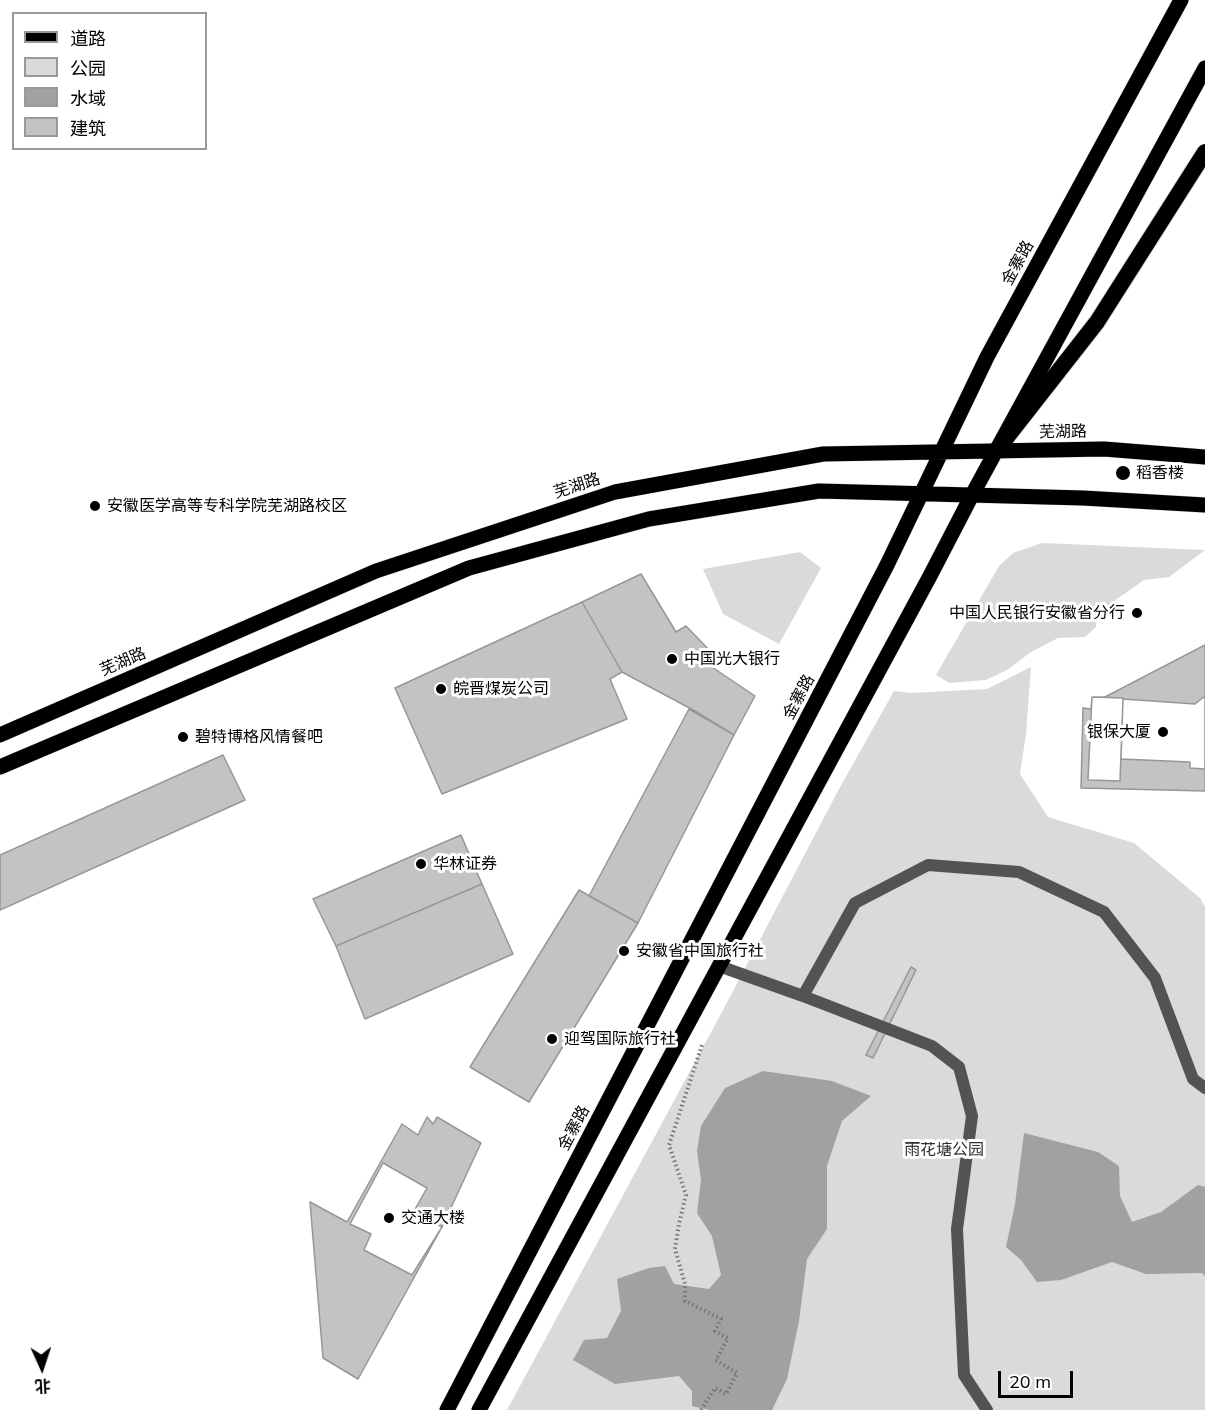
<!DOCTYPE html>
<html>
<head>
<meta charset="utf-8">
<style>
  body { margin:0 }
  #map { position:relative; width:1205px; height:1410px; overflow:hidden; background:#fff; font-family:Mulish,"Noto Sans SC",sans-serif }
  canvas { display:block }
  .legend { position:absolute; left:12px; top:12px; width:195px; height:138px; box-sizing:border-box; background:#fff; border:2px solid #999; margin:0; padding:8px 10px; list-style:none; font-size:18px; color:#000 }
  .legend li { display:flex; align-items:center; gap:12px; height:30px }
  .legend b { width:30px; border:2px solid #999 }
  .north { position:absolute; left:12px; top:1338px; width:60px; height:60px; -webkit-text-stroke:4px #fff; paint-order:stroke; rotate:177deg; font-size:16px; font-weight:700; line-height:24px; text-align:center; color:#000 }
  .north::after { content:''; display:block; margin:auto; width:21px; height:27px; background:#000; clip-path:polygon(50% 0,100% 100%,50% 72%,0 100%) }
  .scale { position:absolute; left:998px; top:1371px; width:75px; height:27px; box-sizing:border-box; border:3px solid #000; border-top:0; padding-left:8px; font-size:18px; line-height:21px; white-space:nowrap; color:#000; -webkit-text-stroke:4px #fff; paint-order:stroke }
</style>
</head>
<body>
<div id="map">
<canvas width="1205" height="1410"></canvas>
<ul class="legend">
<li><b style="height:8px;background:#000"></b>道路</li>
<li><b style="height:16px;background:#dadada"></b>公园</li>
<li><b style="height:16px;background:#a1a1a1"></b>水域</li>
<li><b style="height:16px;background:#c3c3c3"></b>建筑</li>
</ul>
<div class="north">北</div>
<div class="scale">20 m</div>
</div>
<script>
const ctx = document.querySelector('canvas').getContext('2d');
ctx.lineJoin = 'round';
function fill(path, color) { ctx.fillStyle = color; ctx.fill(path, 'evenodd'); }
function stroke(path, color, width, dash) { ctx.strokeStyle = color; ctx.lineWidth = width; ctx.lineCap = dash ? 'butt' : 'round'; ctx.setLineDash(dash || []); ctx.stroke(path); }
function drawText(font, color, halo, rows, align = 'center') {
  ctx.font = font + ' Mulish,"Noto Sans SC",sans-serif'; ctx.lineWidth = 6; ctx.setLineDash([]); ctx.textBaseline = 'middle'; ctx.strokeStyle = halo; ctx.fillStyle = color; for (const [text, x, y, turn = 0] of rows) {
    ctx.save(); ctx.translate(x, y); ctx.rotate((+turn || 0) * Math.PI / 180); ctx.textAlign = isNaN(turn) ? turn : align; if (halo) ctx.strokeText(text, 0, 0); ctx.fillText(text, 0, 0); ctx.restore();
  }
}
const green = new Path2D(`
  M1042 543 1205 550 1169 577 1144 580 1097 613 1096 627 1085 637 1058 638 1031 652 1007 670 986 680 949 683 936 675 999 566 1013 553Z
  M800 552 821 568 779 644 723 614 703 569Z
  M1031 667 1026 734 1020 774 1048 817 1134 843 1200 898 1205 907V1410H507L723 1010 839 789 894 691 911 693 987 689Z`);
const water = new Path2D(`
  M763 1071 832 1081 871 1096 842 1121 827 1166V1229L807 1259 799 1321 787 1379 772 1410H709L692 1406V1391L679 1376 615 1384 573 1360 584 1340 607 1338 621 1311 617 1279 649 1268 665 1266 674 1284 709 1289 721 1275 712 1236 697 1213 701 1180 697 1151 701 1126 725 1088Z
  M1024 1133 1098 1152 1119 1166 1120 1196 1132 1222 1161 1212 1198 1185 1205 1187V1276L1202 1273 1146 1274 1112 1262 1061 1280 1037 1282 1021 1260 1006 1247 1015 1204Z`);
const building = new Path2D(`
  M641 574 676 632 686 626 715 656 709 665 755 696 734 735 695 711 622 672 582 602Z
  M582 602 622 672 610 679 627 719 442 794 395 688Z
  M1205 645V791L1081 788 1083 708 1091 709 1092 697H1105Z
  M1205 696V769L1190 768V762L1121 759 1123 699 1195 704Z
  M1092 697 1123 698 1120 781 1088 780Z
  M689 709 734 735 638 923 589 896Z
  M223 755 245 800 0 910V855Z
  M461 835 482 884 336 946 313 899Z
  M482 884 513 954 365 1019 336 946Z
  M579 890 638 923 529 1102 470 1067Z
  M911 967 916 970 873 1058 866 1055Z
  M427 1117 433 1124 437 1117 481 1143 442 1227 358 1379 323 1358 310 1202 347 1222 402 1124 418 1135Z
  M383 1163 427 1188 414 1211 442 1227 412 1275 364 1250 371 1234 350 1224Z`);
const path = new Path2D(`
  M701 1410 715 1388 726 1394 737 1373 716 1360 728 1338 715 1331 721 1319 685 1301V1284L675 1249 679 1224 686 1195 669 1145 702 1045`);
const minor = new Path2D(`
  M719 966 803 996 932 1046 959 1067 972 1116 957 1229 964 1375 987 1410
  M803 996 855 903 928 865 1019 872 1104 912 1155 978 1193 1079 1205 1088`);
const primary = new Path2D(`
  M0 735 376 571 615 492 823 454 1104 449 1205 457
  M0 767 469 568 649 519 819 491 1083 498 1205 505
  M447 1410 887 565 987 357 1181 0
  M479 1410 930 576 972 495 1205 68`);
const trunk = new Path2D(`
  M996 451 1097 322`);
const trunkBridge = new Path2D(`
  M1097 322 1205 152`);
const markers = [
  [1123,473,8,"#000"],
  [95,506,6,"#000"],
  [1137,613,6,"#000"],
  [672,659,6,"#000"],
  [441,689,6,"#000"],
  [1163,732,6,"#000"],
  [183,737,6,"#000"],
  [421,864,6,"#000"],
  [624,951,6,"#000"],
  [552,1039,6,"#000"],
  [389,1218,6,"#000"]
];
const streetNames = [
  ["金寨路",1018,263,-61],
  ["芜湖路",1063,432,-1],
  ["芜湖路",577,486,-18],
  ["芜湖路",123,662,-23],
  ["金寨路",799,697,-62],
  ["金寨路",574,1128,-62]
];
const poiNames = [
  ["稻香楼",1136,473],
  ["安徽医学高等专科学院芜湖路校区",107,506],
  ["中国人民银行安徽省分行",1125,613,"right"],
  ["中国光大银行",684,659],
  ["皖晋煤炭公司",453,689],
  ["银保大厦",1151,732,"right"],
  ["碧特博格风情餐吧",195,737],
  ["华林证券",433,864],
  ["安徽省中国旅行社",636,951],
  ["迎驾国际旅行社",564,1039],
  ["交通大楼",401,1218]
];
const parkNames = [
  ["雨花塘公园",944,1150]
];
fill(green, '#dadada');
fill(water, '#a1a1a1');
fill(building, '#c3c3c3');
stroke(building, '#979797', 1.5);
stroke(primary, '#dbdbdb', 16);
stroke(trunk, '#dbdbdb', 18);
stroke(path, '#757575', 4, [1.5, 3]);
stroke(minor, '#535353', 12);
stroke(primary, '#000', 15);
stroke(trunk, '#000', 16);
stroke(trunkBridge, '#dbdbdb', 18, []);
stroke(trunkBridge, '#000', 16);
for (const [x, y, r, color] of markers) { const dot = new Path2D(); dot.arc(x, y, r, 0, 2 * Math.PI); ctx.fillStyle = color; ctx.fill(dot); stroke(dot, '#fff', 2); }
drawText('16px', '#000', '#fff', streetNames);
drawText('16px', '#000', '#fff', poiNames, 'left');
drawText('16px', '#313131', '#fff', parkNames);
</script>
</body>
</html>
